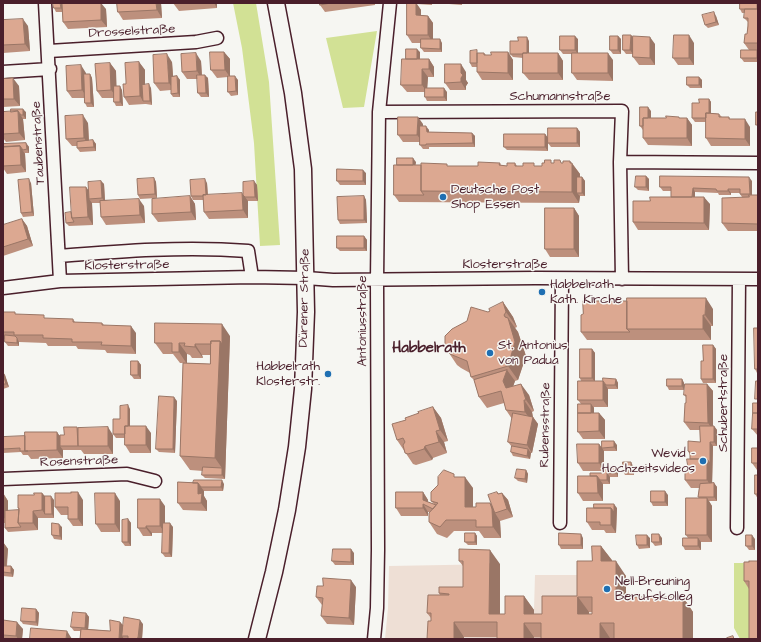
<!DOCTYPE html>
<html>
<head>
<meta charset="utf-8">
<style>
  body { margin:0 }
  #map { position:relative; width:761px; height:642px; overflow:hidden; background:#f6f6f2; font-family:"Architects Daughter",sans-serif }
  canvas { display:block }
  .frame { position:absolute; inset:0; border:4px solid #4a1f2b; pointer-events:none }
</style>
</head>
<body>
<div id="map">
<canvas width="761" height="642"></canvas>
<div class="frame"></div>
</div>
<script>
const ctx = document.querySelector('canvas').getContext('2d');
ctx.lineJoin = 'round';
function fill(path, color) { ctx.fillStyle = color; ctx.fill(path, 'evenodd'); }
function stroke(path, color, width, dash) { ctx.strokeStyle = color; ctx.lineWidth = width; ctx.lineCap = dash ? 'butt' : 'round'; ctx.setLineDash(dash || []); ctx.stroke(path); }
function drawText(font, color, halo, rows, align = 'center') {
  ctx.font = font + ' "Architects Daughter",sans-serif'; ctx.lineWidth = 3; ctx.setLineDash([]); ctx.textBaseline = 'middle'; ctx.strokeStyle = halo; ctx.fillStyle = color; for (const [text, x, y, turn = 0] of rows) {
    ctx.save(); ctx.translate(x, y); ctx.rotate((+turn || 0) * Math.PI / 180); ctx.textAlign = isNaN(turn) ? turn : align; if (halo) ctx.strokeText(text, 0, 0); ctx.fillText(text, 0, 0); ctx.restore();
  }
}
const built = new Path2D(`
  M602 560H612V576H626V611L693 639H385L388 608 389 566 500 564V628L515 610H534L535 575H602Z`);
const green = new Path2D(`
  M233 3H256L269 82 280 245 260 246 254 143 242 48Z
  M377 31 364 107 343 108 326 38Z
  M734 563H758V639H740L734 628Z`);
const street = new Path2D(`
  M45 3 60 281
  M49 51 196 42 217 38
  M3 72 50 69
  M379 112 622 111 620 162 622 279
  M620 162 758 163
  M59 256C122 251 185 246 248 251L252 277
  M3 288 60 281 252 277 306 278 333 280 535 278 758 279
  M3 479 127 474 155 481
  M560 523 562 279
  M737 528 739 279
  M374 639 377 608 378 550 377 280 379 112 390 3`);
const secondary = new Path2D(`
  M257 639 274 572 287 510 297 447 303 389 306 312 303 169 293 93 276 3`);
const wall = new Path2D(`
  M117 3H161L162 18 123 20 118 12Z
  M173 3H217V8L179 11Z
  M320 3H375V5L325 12 320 5Z
  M407 3H432V5L417 4 421 10V15L428 16 433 23V39L442 43V52H424L421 48V43H412L407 35Z
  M448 3H462V5L449 4Z
  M638 3H651V4H639Z
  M758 3V51H757L758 52V62H744L741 58 749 50 744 43 747 34 748 22 744 18 745 13H742L740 9Z
  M63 4 106 9 107 27 68 29 63 22 62 12H56L54 8Z
  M716 16 719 25 708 28 705 25Z
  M3 20 28 26 30 51 3 53Z
  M631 35 633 39 655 44V65H639L633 57V54H626L623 50Z
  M618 36 621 39V54H613L610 50Z
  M578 39V53L613 60V81L577 80 572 73V54H563L560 50Z
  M529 41V53H558L563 61V80H529L523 73V58L513 57 510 54Z
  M694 43V65H678L673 58Z
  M224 52 230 59V76L238 80V95L231 96 228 92V77L217 78 211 70Z
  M420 52V59H429L434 67V77H428L427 88 447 92V101H427L425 97V92H407L401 85 406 59Z
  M508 52 513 60V80H482L477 72V67H472L470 63 478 53H484L486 55H491Z
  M201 61 202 75 208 78 209 97H201L198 93V79H187L182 72Z
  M139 62 145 70V85L151 88 152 105 146 104H145L129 105 124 97 126 84Z
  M172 62 173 76H177L180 80V97H173L171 94V90L160 91 154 83Z
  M110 63 116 71V86L122 90 123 106H116L114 102V98H102L97 91Z
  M466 72V80L468 83 466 86V90H450L445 83Z
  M86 73V74H90L92 78 94 107H87L85 103V98H72L67 91Z
  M699 77 702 80V88H690L687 85Z
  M3 79 19 86 20 106 3 107Z
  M709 99 711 102V113L719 114 722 117H729L730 119 750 127V146H711L706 138V122H695L692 118 699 103Z
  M651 111V118H687L692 125V146L648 145 643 138V130L640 126Z
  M3 112H26V119H23L25 140 6 142 3 138Z
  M88 123 89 141 93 140 96 144V151L80 152 77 148V146H72L66 139Z
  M423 124V126L429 130V132L472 133 475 136V147H429V149H423L420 145V142H403L398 135Z
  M577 128 580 132V147H551L548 143V151L507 150 504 147 545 134 548 138Z
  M26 143 29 147V153H25L26 172 7 174 3 168V144Z
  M416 162 415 165 449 166H478L500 163 501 165 507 166 515 163 517 166H542L553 163H572L580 174V177H582L585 181V196H580L579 203 399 202 394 195 397 165Z
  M366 173V185H340L337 181Z
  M646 176 649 179V191L638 190 635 187Z
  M154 178 156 182 157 198 140 199 138 195Z
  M101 181 104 184 105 200 144 206 145 223 106 225 101 217 100 203H92L93 225 69 226 66 223 86 187 89 191Z
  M254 181 257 185 258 201H248V218L209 219 204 212 203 200H193L191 196 207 183 208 195H243Z
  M752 181V195H758V231H728L722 223 742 197 740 194V193H731V195H719L718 193 695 192V197L710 204 709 230H638L633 222 650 201 671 197V191H663L660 187Z
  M31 183 34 216 23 217 21 213Z
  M190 196 195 204 196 220 158 222 152 214Z
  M364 196 366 200 367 223 340 224 338 220Z
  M574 208 579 216V257H550L545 249Z
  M22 219 27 226 33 246 3 256V225Z
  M364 236 367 240V251H340L337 248Z
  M503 302 513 317 517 327 515 328 518 332 526 356 518 380 515 381 513 386 529 395 534 411 532 412 533 417 538 424 532 453H531L530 459 513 456 511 452 512 447 508 442 512 419 506 410 504 403 487 408 479 397 474 380 471 377 470 373 461 368 457 365 447 350 488 312Z
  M713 309V326H711V340H587L581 332Z
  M3 312 17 314 46 319H73L75 322 102 323 104 325 136 333V354L107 353 105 350 78 349 76 346H48L46 343 19 342V346H8L5 342V339H3Z
  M758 328V373H757L755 369Z
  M230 336 225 479 205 478 202 475 203 471 190 470 180 456 183 363H180L173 354H163L155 343ZM187 354 190 355 192 358H203L202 355H211L210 364 187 363Z
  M713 345 716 349V383H703L701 379 703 361Z
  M592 349 595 353V381H603L616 379 618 383V389H608V407H594V413H599L605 420V439H583L578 432 581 404 578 400 581 381 580 378Z
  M138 361 141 365V379H134L131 375Z
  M3 372 5 375 9 387 3 389Z
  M682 379 684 383V390H669L667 386Z
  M707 384 713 391V426H714L717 430V446H713L712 483H714L717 487V501H709L712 506V542H701V550H685L683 546 688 538 686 535 699 498 698 497 699 488H691L685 480 690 459V455L688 451 700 442V430H690L684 422 686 403V397L684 395Z
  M177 401 175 453 159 452 156 449Z
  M758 403V436L752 429 753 413Z
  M433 407 441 418 448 441 444 442 447 453 433 458 432 460 416 465 413 464 397 440 419 413Z
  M130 409V426L151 433V453H130L125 445V438H116L113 434 120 419Z
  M77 427 78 428 113 435V454H84L81 450H63V458L31 459 28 455H23L21 452 3 453V437L64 435Z
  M599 444 602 448 617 445V451H604V467L618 470V477H610V484H603V501H583L578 493 590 476 603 473V471H583L578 463Z
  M758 448V470H757L752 463Z
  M633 466 634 475H625L623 471Z
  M526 470 528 474 527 483 518 481 515 478Z
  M758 475V499L755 494Z
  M456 477 473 488V507H476L490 503 492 506 497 492 499 494 502 493 508 500 513 517 500 521 501 538H484L479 531H454L447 538 437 534 429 522 430 512H428V516H401L396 508 423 492 428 500V502L434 504 431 501Z
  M178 482 224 484 223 491H204V496L207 501V511L183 510 178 503Z
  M3 493 8 501V511L19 510 18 508 34 495 42 493 45 496 54 500V518H38V530L8 532 5 528V523H3Z
  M668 495V506H653L651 502Z
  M83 500V526H73L68 519V515H61L55 507Z
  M120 501V532H101L96 524Z
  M165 506V523L173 527 172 557H165L162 553 163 533H152V536H143L138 528Z
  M617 508 616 533H606L604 530H592L587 522Z
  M128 519 131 523V546H125L122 542Z
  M62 527V540L54 539 52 535Z
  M475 533 477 536V545H468L465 542Z
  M583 538V549H561L559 545Z
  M650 538V548L639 549 637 545Z
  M662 538V545L655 546 652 542Z
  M755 539V550H749L746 546Z
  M3 542 8 549 7 566H11L14 570 13 577 3 576Z
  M601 546 612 561 626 576V597H683L693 612 614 638 464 637 431 621V618L427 613 440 595 439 593 463 587V566L459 561 500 564V614H505L524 596 534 610V614H542L577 596 592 561ZM589 612H592V614H589Z
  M354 553V565H335L332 561Z
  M749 562V589L744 581Z
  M356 587 354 625 327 624 321 616 323 605H322L316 597Z
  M36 609 39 613 38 626 23 624 21 621Z
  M86 613 89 617 88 629 110 631 120 622 123 625 143 624 142 639H143H80V631H74L71 627Z
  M3 620 23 629 22 639H3Z`);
const shadedWall = new Path2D(`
  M60 3H63V12L61 8Z
  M101 3 106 9 107 27 101 20Z
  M156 3H161L162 18 157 10Z
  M214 3H217V8Z
  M416 3 421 10V23L416 15Z
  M757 3H758V11L757 10Z
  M714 12 716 16 719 25 716 22Z
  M428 16 433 23V43L428 35Z
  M23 19 28 26 30 51 25 44Z
  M631 35 634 39 633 54 630 50Z
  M689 35 694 43V65L689 58Z
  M575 36 578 39V54L575 50Z
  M618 36 621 39V54L618 50Z
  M527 37 529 41V58L527 54Z
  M650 37 655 44V65L650 58Z
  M440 39 442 43V52L440 49Z
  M417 49 420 52V67L417 63Z
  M757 50 758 52V60L757 58Z
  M224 52 230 59V77L225 70Z
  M508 52 513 60V80L508 73Z
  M196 53 201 61 202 79 197 71Z
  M558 53 563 61V80L558 73Z
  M608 53 613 60V81L608 73Z
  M167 54 172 62 174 90 169 83Z
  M429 59 434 67V77L429 69Z
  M139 62 145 70V101H143L140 96Z
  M110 63 116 71 117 97 111 90Z
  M461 64 466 72V80L468 83 466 86V90L461 82Z
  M81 65 86 73 87 97 82 90Z
  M422 69 428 77 427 92 422 85Z
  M90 74 92 78 94 107 91 103Z
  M205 75 208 78 209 97 206 93Z
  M177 76 180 80V97L178 93Z
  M235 76 238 80V95L236 91Z
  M699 77 702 80V88L699 85Z
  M13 78 19 86 20 106 14 99Z
  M149 84 151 88 152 105 150 101Z
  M120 86 122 90 123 106 120 102Z
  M444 88 447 92V101L444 97Z
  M709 99 711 102V122L709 118Z
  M648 107 651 111V125L648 121Z
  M23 109 26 112V119L23 115Z
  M18 111 23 119 25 140 19 133Z
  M83 115 88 123 89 145 84 138Z
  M418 117 423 124V142L417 135Z
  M687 118 692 125V146L687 138Z
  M745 119 750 127V146L745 139Z
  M426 126 429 130V136L427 132Z
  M577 128 580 132V147L577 143Z
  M472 133 475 136V147L473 143Z
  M545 134 548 138V151L545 147Z
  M93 140 96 144V151L94 147Z
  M26 143 29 147V153L27 149Z
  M20 146 25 154 26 172 21 165Z
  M413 158 416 162 415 169 413 165Z
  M570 161 580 174V193H577L580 196 579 203 572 192Z
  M363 170 366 173V185L363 181Z
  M646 176 649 179V191L646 187Z
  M582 177 585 181V196L582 193Z
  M749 177 752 181V198L750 194Z
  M154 178 156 182 157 198 155 194Z
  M29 179 31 183 34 216 32 212Z
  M205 179 207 183 208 199 206 195Z
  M101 181 104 184 105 202 102 198Z
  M254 181 257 185 258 201 255 197Z
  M86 187 91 194 89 199 92 203 93 225 88 217Z
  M693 188 695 192V205L692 201Z
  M728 189 731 193V195L728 191Z
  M242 193 248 201V218L243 210Z
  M190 196 195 204 196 220 191 212Z
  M364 196 366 200 367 223 364 220Z
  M704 197 710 204 709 230 704 223Z
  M139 199 144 206 145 223 140 215Z
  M574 208 579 216V257L574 249Z
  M22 219 27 226 33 246 28 239Z
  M364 236 367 240V251L364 248Z
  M706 298 713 309V326L705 315Z
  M503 302 513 317 517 327 506 312Z
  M504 315 510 323 508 318 518 332 526 356 518 380 508 366 505 317Z
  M703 315 711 326V340L703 329Z
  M222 324 230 336 225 479 222 475V468L215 458 220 341Z
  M131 326 136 333V354L131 346Z
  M17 338 19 342V346L17 343Z
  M179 343 187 354V364L179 352Z
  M195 344 202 355 203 358 195 347Z
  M713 345 716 349V383L713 379Z
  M592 349 595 353V382L592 378Z
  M138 361 141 365V379L138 375Z
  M507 370 515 381 511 393 506 388 503 381Z
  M3 372 5 375 9 387 6 384Z
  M616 379 618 383V389L615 385Z
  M682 379 684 383V390L682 386Z
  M603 381 608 389V407L603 400Z
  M521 384 529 395 534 411 526 400Z
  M707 384 713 391V430L708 423Z
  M174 397 177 401 175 453 173 449Z
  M524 400 532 412 533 418V417L538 424 532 453 527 445 532 422 525 412Z
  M591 404 594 408V420L591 416Z
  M128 405 130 409V438L128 434Z
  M433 407 441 418 448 441 440 430Z
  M599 413 605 420V439L599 431Z
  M146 426 151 433V453L146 445Z
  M714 426 717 430V446L714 442Z
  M108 427 113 435V454L108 446Z
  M436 431 444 442 447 453 439 442Z
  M57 432 62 439 60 446 63 450V458L57 450Z
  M614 441 617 445V451L614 447Z
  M710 442 713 446 712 488 707 480V459Z
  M599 444 604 451V471L599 463Z
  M425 446 433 458 432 460 424 449Z
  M528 449 531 453 530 459 527 456Z
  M631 462 633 466 634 475 631 471Z
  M616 467 618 470V477L616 473Z
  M526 470 528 474 527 483 525 479Z
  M607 473 610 477V484L607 480Z
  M597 476 603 484V501L598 493Z
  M465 477 473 488V518L465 507Z
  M222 480 224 484 223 491 221 487Z
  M198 483 204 491V496L207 501V511L201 503 198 494Z
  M714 483 717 487V501L714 497Z
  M665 491 668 495V506L665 502Z
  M78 492 83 500V526L78 519Z
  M423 492 428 500V506L423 500Z
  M3 493 8 501V523L3 516Z
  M42 493 48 500 45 514 42 510Z
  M115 493 120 501V532L115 524Z
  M502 493 508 500 513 517 507 509Z
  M51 496 54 500V518L52 514Z
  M707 498 712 506V542L707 535Z
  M160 499 165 506V533L160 526Z
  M490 503 497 513H495L500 521 501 538 493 527Z
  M423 504 428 512V516L423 508Z
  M614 504 617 508 616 533 611 525V508Z
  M33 511 38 518V530L33 523Z
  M128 519 131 523V546L128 542Z
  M170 523 173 527 172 557 169 553Z
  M59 524 62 527V540L60 536Z
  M146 526 152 533V536L146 528Z
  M475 533 477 536V545L475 542Z
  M581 534 583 538V549L581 545Z
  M659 534 662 538V545L660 542Z
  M647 535 650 538V548L647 545Z
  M752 535 755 539V550L752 546Z
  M698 538 701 542V550L698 546Z
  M3 542 8 549 6 570 3 565Z
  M601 546 612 560 611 576 601 561Z
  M351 549 354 553V565L351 562Z
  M490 550 500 564V625L489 614Z
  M616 561 626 576V611L616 597Z
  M11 566 14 570 13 577 11 573Z
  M351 580 356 587 354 625 349 618Z
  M524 596 534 610V623L524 614Z
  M578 597 589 612 588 628 578 614Z
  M683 597 693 612V639H683Z
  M36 609 39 613 38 626 36 622Z
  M86 613 89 617 88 632 85 628Z
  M140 620 143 624 142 639H138Z
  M17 622 23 629 22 639H18L16 636Z
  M120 622 126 629 122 636 124 639H119Z
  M454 622 464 637V639H454Z
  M524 623 534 637V639H524Z
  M600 623 610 638V639H600Z
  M67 631 72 639H66Z`);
const building = new Path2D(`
  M53 3H60L61 8H54Z
  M73 3H101V20L63 22 62 4Z
  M117 3H156L157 10 118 12Z
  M320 3H331L320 5Z
  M407 3H416V15L428 16V35H407Z
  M740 3H757V9H740Z
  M745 9H758V43H744L745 34H747L748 26V18H744Z
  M714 12 716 22 705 25 702 15Z
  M23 19 25 44 3 45V20Z
  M623 35H631L630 50H623Z
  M674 35H689V58H673Z
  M560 36H575V50H560Z
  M610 36H618V50H610Z
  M633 36 650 37V58L633 57Z
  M518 37H527V53H523V54H510V41H518Z
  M421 39H440V49L421 48Z
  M406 49H417V59H406Z
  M477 50V63H470V51Z
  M741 50H757V58H741Z
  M210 52H224L225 70H211Z
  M491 52H508V73L477 72V53H484V55H491Z
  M196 53 197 71 182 72 181 54Z
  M523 53H558V73H523Z
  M572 53H608V73H572Z
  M167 54 169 83H154L153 55Z
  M402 59H429V69H422V85H401Z
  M139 62 140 96 124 97 123 84H126V81L125 63Z
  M110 63 111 90 97 91 95 64Z
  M445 64H461V73L463 75 461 78V82L445 83Z
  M81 65 82 90 67 91 66 66Z
  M84 74H90L91 103H85Z
  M197 75H205L206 93H198Z
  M177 76 178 93 171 94V77Z
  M228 76H235L236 91 228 92Z
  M687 77H699V85H687Z
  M13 78 14 99H3V79Z
  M149 84 150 101H143L142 85Z
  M114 86H120V102H114Z
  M425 88H444V97H425Z
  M699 99H709V113H706V118H692V103H699Z
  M640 107H648V118H643V126H640Z
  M11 109H23V115H21L18 111 11 112Z
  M18 111 19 133 3 134V112Z
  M756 112H758V125H756Z
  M706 113 719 114V117H729V119H745V139L706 138Z
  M83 115 84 138 66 139 65 116Z
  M666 116 679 117V118H687V138H643V118H666Z
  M398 117H418L417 135H398Z
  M420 126H426L427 132 472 133 473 143 426 144V145H420Z
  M548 128H577V143H548Z
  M504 134H545V147H504Z
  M93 140 94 147 77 148V142Z
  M26 143 27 149 23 150 20 146 3 147V144Z
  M20 146 21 165 3 166V147Z
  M397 158H413V165H397Z
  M545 160H551V163H554V160H560L561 163H563V161H570V163H572V192L421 191V163L447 164V166H478V162L500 163 499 165 507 166V163H515V166H523V163H534V166H542V163H544Z
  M394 165H421V191L424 195H394Z
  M337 169 363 170V181H337Z
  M636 176H646V187H635Z
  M660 176 749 177 750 194H740V189H728V191H717L716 189 693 188 692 197H671V187H660Z
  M577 177H582V193H577Z
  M154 178 155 194 138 195 137 179Z
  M29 179 32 212 21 213 18 180Z
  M205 179 206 195H203V196H191L190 180Z
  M101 181 102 198 89 199 88 182Z
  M254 181 255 197H245L243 195V182Z
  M70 187H86L88 217 72 218Z
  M242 193 243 210 204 212 203 195Z
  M749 195H758V224L722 223V198L749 197Z
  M190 196 191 212 152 214V199Z
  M364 196V220H338L337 197Z
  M650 197H704V223L633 222V201H650Z
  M139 199 140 215 101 217 100 201Z
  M545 208H574V249H545Z
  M71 212 72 218 74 222 66 223 65 213Z
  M22 219 28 239 3 247V225Z
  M337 236H364V248H337Z
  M627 298H706L705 315H703V329H627Z
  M583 301H627V329L630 332H581V315L583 314Z
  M503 302 506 312 504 315 505 317 508 318 515 342 508 366 471 377 467 361 450 354 447 350 445 346V336L452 329 467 321 471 307 488 312 490 311 489 309Z
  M3 312H15V314L44 315V318L73 319V322L102 323V325L131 326V346L101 345 102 342H72V339L43 338V335H14V332H3Z
  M155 323 222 324V344L220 341H211V344H195V347L184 346 185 343H179V352H172V343H155Z
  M754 328H758V369H755Z
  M5 335 15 336 17 338V343L5 342Z
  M211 341H220L215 458 180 456 183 363 210 364Z
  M703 345H713V379H701V361H703Z
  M580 349H592V378H580Z
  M131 361H138V375H131Z
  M507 370 503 381 506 388 521 384 526 400H524L525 412 506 410 501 391 479 397 474 380Z
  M3 374 6 384H3Z
  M603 378 616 379 615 385H606L603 381Z
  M667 379H682V386H667Z
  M578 381H603V400H578Z
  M756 381H758V399H755Z
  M685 384H707L708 423 684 422 685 403H686V395H684Z
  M159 396 174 397 173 449H156Z
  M753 403H758V413H753Z
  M578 404H591V413H578Z
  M128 405V426H125V434H113V419H120V406Z
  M433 407 440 430 436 431 439 442 425 446 424 449 408 454 405 453 403 445 405 442 403 438 397 440 392 424 406 420 405 418 419 413 418 412Z
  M513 413 533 417 527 445 508 442Z
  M578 413H599V431L578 432Z
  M753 413H758V429H752Z
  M125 426H146V445H125Z
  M700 426H714V442H710V463L707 459H690V452L688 451V441L700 442Z
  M64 427H77L78 446H60V435H64Z
  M108 427V446H78V428Z
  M25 432H57V450L25 451Z
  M25 436V451H28H20V448L3 449V437Z
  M602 441H614V447L602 448Z
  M577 444H599V463H578Z
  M512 446 528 449 527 456 511 452Z
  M752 448H758V463H752Z
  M687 459H707V480H685V470H688Z
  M623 462H631V471H623Z
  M203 467 222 468V475H202Z
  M604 467H616V473H607V480H600L597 476H590V473H603Z
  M517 469 526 470 525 479 515 478Z
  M444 470 454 474V477H465V507H476V503H490L492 509 493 527H476V520H446L440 527 429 522V513L438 503 431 501V492L438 485V477Z
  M755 475H758V494H755Z
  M578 476H597L598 493H578Z
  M194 480H222L221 487H201L198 483H193Z
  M178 482 198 483V494L202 493 201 503H178Z
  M714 483V497H698L700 484Z
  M651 491H665V502H651Z
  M71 492H78V519H68V507H55V493H71Z
  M396 492H423V500L436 505 433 509 423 504V508H396Z
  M497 492 498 494 502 493 507 509 495 513 494 511 488 495Z
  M34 493H42V510L33 511V523H18L19 508H18V495H34Z
  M95 493H115V524H96Z
  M45 496H51L52 514H45Z
  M686 498H707V535H686Z
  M138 499H160V526H146V528H138Z
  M594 504H614V512L611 508H594Z
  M587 508H611V525H600V522H587Z
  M19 510 18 523 21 527 5 528V511Z
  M128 519V542H122V520Z
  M52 523 59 524 60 536 52 535Z
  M163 523H170L169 553H162Z
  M465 533H475V542H465Z
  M559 533 581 534V545H559Z
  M652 534H659L660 542H652Z
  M636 535H647V545H637Z
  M746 535H752V546H746Z
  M683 538H698V546H683Z
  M592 546H601V561H616V597H683V639H614V623H600V639H541V623H524V639H497V622H454V639H427L428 621H431V613H427L428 595H449V594L439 593V587H463V561H459V549L490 550 489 614H505V596H524V614H542V596H577V561H592ZM578 597H592V614H578Z
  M333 549H351V562L332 561Z
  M749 561H758V639H749V581H744V562H749Z
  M3 566H11V573L3 572Z
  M323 578 351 580 349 618 321 616 323 598 316 597 317 586H323Z
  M22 608 36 609V622L21 621Z
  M73 612 86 613 85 628 71 627Z
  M124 617 140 620 138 638H137V639H128V636H122Z
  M3 620 17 622 16 636 3 635Z
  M110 620 120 622 119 639H80L81 629 110 631Z
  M31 628 67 631 66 639H30Z
  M733 636 734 639H728L727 638Z`);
const markers = [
  [443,197,4,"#1f6fb2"],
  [542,292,4,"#1f6fb2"],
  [490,353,4,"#1f6fb2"],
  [328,374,4,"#1f6fb2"],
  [703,461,4,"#1f6fb2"],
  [607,589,4,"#1f6fb2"]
];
const streetNames = [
  ["Drosselstraße",132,32,-3],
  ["Schumannstraße",560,97],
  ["Taubenstraße",39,143,-93],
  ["Klosterstraße",505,265],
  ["Klosterstraße",127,266,-1],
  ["Dürener Straße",305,298,-89],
  ["Antoniusstraße",363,321,-90],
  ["Schubertstraße",724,403,-90],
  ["Rubensstraße",546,425,-89],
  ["Rosenstraße",79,462,-2]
];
const poiNames = [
  ["Deutsche Post",451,190],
  ["Shop Essen",451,205],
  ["Habbelrath",550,285],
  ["Kath. Kirche",550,300],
  ["St. Antonius",498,346],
  ["von Padua",498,361],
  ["Habbelrath",320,367,"right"],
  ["Klosterstr.",320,382,"right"],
  ["Wevid -",695,454,"right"],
  ["Hochzeitsvideos",695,469,"right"],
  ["Nell-Breuning",615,582],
  ["Berufskolleg",615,597]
];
const quarterNames = [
  ["Habbelrath",429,349]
];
fill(built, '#eedfd5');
fill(green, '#d2e195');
stroke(street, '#4a1f2b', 15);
stroke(secondary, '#4a1f2b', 19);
stroke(street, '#f6f6f2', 12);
stroke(secondary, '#f6f6f2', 16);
fill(wall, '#bd907d');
fill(shadedWall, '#9a7666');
fill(building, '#dca891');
stroke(building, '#9a7666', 1);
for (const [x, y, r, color] of markers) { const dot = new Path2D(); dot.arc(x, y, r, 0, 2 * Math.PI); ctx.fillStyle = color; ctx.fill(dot); stroke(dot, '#f6f6f2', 1.5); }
drawText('13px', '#4a1f2b', '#f6f6f2', streetNames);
drawText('13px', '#4a1f2b', '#f6f6f2', poiNames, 'left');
drawText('bold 15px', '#4a1f2b', '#f6f6f2', quarterNames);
</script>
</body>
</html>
